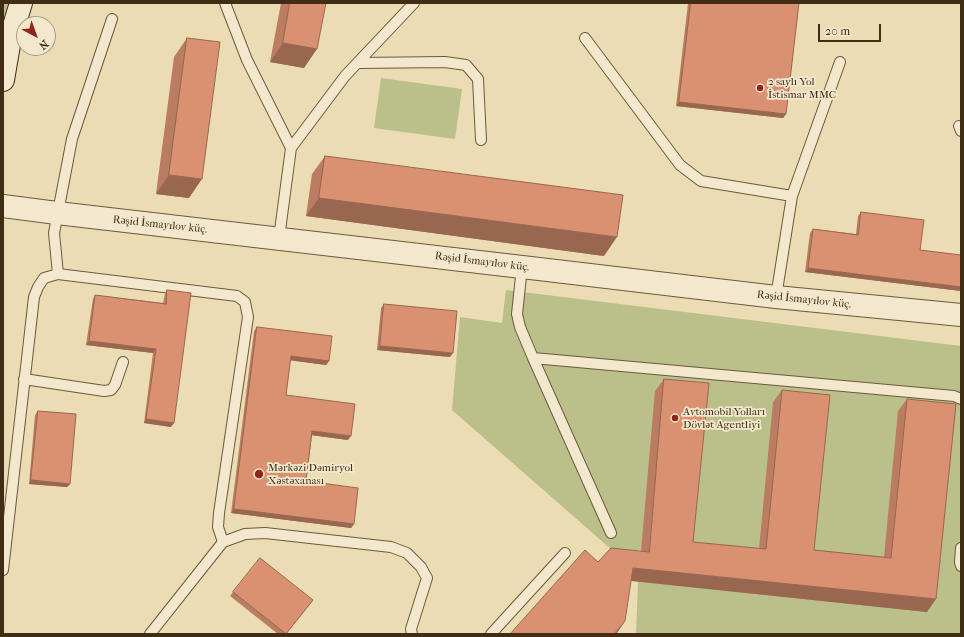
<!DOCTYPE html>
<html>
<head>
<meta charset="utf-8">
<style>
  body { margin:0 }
  #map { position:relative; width:964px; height:637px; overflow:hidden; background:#ecdcb3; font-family:"IM FELL French Canon",serif }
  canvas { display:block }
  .frame { position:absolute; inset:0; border:4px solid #412d15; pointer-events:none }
  .north { position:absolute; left:16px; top:16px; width:40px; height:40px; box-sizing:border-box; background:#f3e8ce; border:1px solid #ac9d84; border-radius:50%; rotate:139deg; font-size:11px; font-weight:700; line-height:16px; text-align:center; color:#412d15 }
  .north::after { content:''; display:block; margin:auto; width:14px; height:18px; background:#8f2418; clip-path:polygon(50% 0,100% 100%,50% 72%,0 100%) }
  .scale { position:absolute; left:818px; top:24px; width:63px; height:18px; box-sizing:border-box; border:2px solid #412d15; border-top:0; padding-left:5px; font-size:12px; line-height:14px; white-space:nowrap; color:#412d15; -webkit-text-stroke:3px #f3e8ce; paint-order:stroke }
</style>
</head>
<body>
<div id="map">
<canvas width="964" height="637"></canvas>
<div class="frame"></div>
<div class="north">N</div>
<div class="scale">20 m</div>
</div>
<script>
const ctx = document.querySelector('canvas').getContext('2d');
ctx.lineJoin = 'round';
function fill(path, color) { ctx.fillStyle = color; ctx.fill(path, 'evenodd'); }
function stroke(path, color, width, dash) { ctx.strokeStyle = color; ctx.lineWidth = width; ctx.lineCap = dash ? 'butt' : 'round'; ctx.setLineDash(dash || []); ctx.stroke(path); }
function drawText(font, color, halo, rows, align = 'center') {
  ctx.font = font + ' "IM FELL French Canon",serif'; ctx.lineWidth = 3.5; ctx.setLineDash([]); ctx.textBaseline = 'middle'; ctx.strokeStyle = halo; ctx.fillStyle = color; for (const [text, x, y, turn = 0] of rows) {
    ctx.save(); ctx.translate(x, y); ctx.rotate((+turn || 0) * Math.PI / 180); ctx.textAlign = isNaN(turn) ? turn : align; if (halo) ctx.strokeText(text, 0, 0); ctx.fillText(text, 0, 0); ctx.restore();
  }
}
const green = new Path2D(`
  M3 3H11L3 23Z
  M381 78 462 89 455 139 374 128Z
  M506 290 961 346V634H636L638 582 641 550H612L452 410 460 317 502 323Z`);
const service = new Path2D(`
  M225 3 247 60 291 148
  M112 19 72 139 54 233 58 274 237 296 245 302 248 317 219 513 218 527 223 542
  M585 38 680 165 701 181 792 196
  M358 63 445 62 466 65 478 79 481 140
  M959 126 961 131
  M279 238 291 148 345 76 414 3
  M522 267 517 314 520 327 533 358 611 533
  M776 297 792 196 840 62
  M533 358 954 396 961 399
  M24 379 104 391 111 390 115 385 123 362
  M961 548 960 562 961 566
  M3 570 34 297 38 287 44 278 58 274
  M150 634 223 542 245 534 265 533 391 547 407 553 421 567 427 578 411 629 412 634
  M491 634 565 553`);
const tertiary = new Path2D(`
  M3 206 57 213 522 267 776 297 961 315`);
const secondary = new Path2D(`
  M3 80 10 39 21 3`);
const wall = new Path2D(`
  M281 3H326L304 68 270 62Z
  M688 3H799L786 114 783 118 676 106Z
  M187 38 189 198 156 194 174 57Z
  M325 156 604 256 306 216 312 174Z
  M861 212 920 250 961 255V291L805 272 810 233 813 229 856 234 858 216Z
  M167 290 171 427 144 423 153 353 86 345 93 299 95 295 163 303 165 294Z
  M384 304 450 357 377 350 381 308Z
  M257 327 329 361 326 365 290 360 286 395 348 440 312 435 306 481 354 524 351 528 231 513 254 331Z
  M664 379 693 542 759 549 773 402 782 390 814 550 884 557 898 411 907 399 927 612 631 581 598 562 641 551 655 391Z
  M38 411 70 484 67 487 29 484 35 415Z
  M233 592 310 604 286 634H278L230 596Z`);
const shadedWall = new Path2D(`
  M283 43 317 49 304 68 270 62Z
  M679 102 786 114 783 118 676 106Z
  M169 175 202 179 189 198 156 194Z
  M319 198 617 237 604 256 306 216Z
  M808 268 961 287V291L805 272Z
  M89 341 156 349 153 353 86 345Z
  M380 346 453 353 450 357 377 350Z
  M291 356 329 361 326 365 288 360Z
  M146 419 174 423 171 427 144 423Z
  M312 431 351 436 348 440 310 435Z
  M31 480 70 484 67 487 29 484Z
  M234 509 354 524 351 528 231 513Z
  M633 568 936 599 927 612 624 580Z
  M625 621 617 633 616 634H614Z`);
const building = new Path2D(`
  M290 3H326L317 49 283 43Z
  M691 3H799L786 114 679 102Z
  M187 38 220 42 202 179 169 175Z
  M325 156 623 195 617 237 319 198Z
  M861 212 924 220 920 250 961 255V287L808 268 813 229 858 235Z
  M167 290 191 293 174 423 146 419 156 349 89 341 95 295 166 304Z
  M384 304 457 311 453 353 380 346Z
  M257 327 332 336 329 361 291 356 286 395 355 404 351 436 312 431 306 481 358 488 354 524 234 509Z
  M664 379 709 383 693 542 766 549 782 390 830 395 814 550 891 558 907 399 956 404 936 599 633 568 625 621 614 634H510L585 550 598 562 611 548 649 552Z
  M38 411 76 414 70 484 31 480Z
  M260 558 313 600 286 634 233 592Z`);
const markers = [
  [760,88,4,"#8f2418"],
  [675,418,4,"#8f2418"],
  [259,474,5,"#8f2418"]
];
const poiNames = [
  ["2 saylı Yol",768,82],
  ["İstismar MMC",768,95],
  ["Avtomobil Yolları",683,412],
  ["Dövlət Agentliyi",683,425],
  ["Mərkəzi Dəmiryol",268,468],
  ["Xəstəxanası",268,481]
];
const streetNames = [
  ["Rəşid İsmayılov küç.",160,225,6],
  ["Rəşid İsmayılov küç.",482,262,7],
  ["Rəşid İsmayılov küç.",804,300,6]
];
fill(green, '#bbbf8a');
stroke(service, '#6c593c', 12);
stroke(tertiary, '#6c593c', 24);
stroke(secondary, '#412d15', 24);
stroke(service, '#f3e8ce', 10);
stroke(tertiary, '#f3e8ce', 22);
stroke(secondary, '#f3e8ce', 22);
fill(wall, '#bb7d61');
fill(shadedWall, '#99664f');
fill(building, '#da9171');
stroke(building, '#99664f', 1);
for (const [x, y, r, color] of markers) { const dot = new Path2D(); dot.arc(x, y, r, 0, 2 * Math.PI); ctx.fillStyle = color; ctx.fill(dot); stroke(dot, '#f3e8ce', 1.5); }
drawText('11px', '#412d15', '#f3e8ce', poiNames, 'left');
drawText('11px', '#412d15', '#f3e8ce', streetNames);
</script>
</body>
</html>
